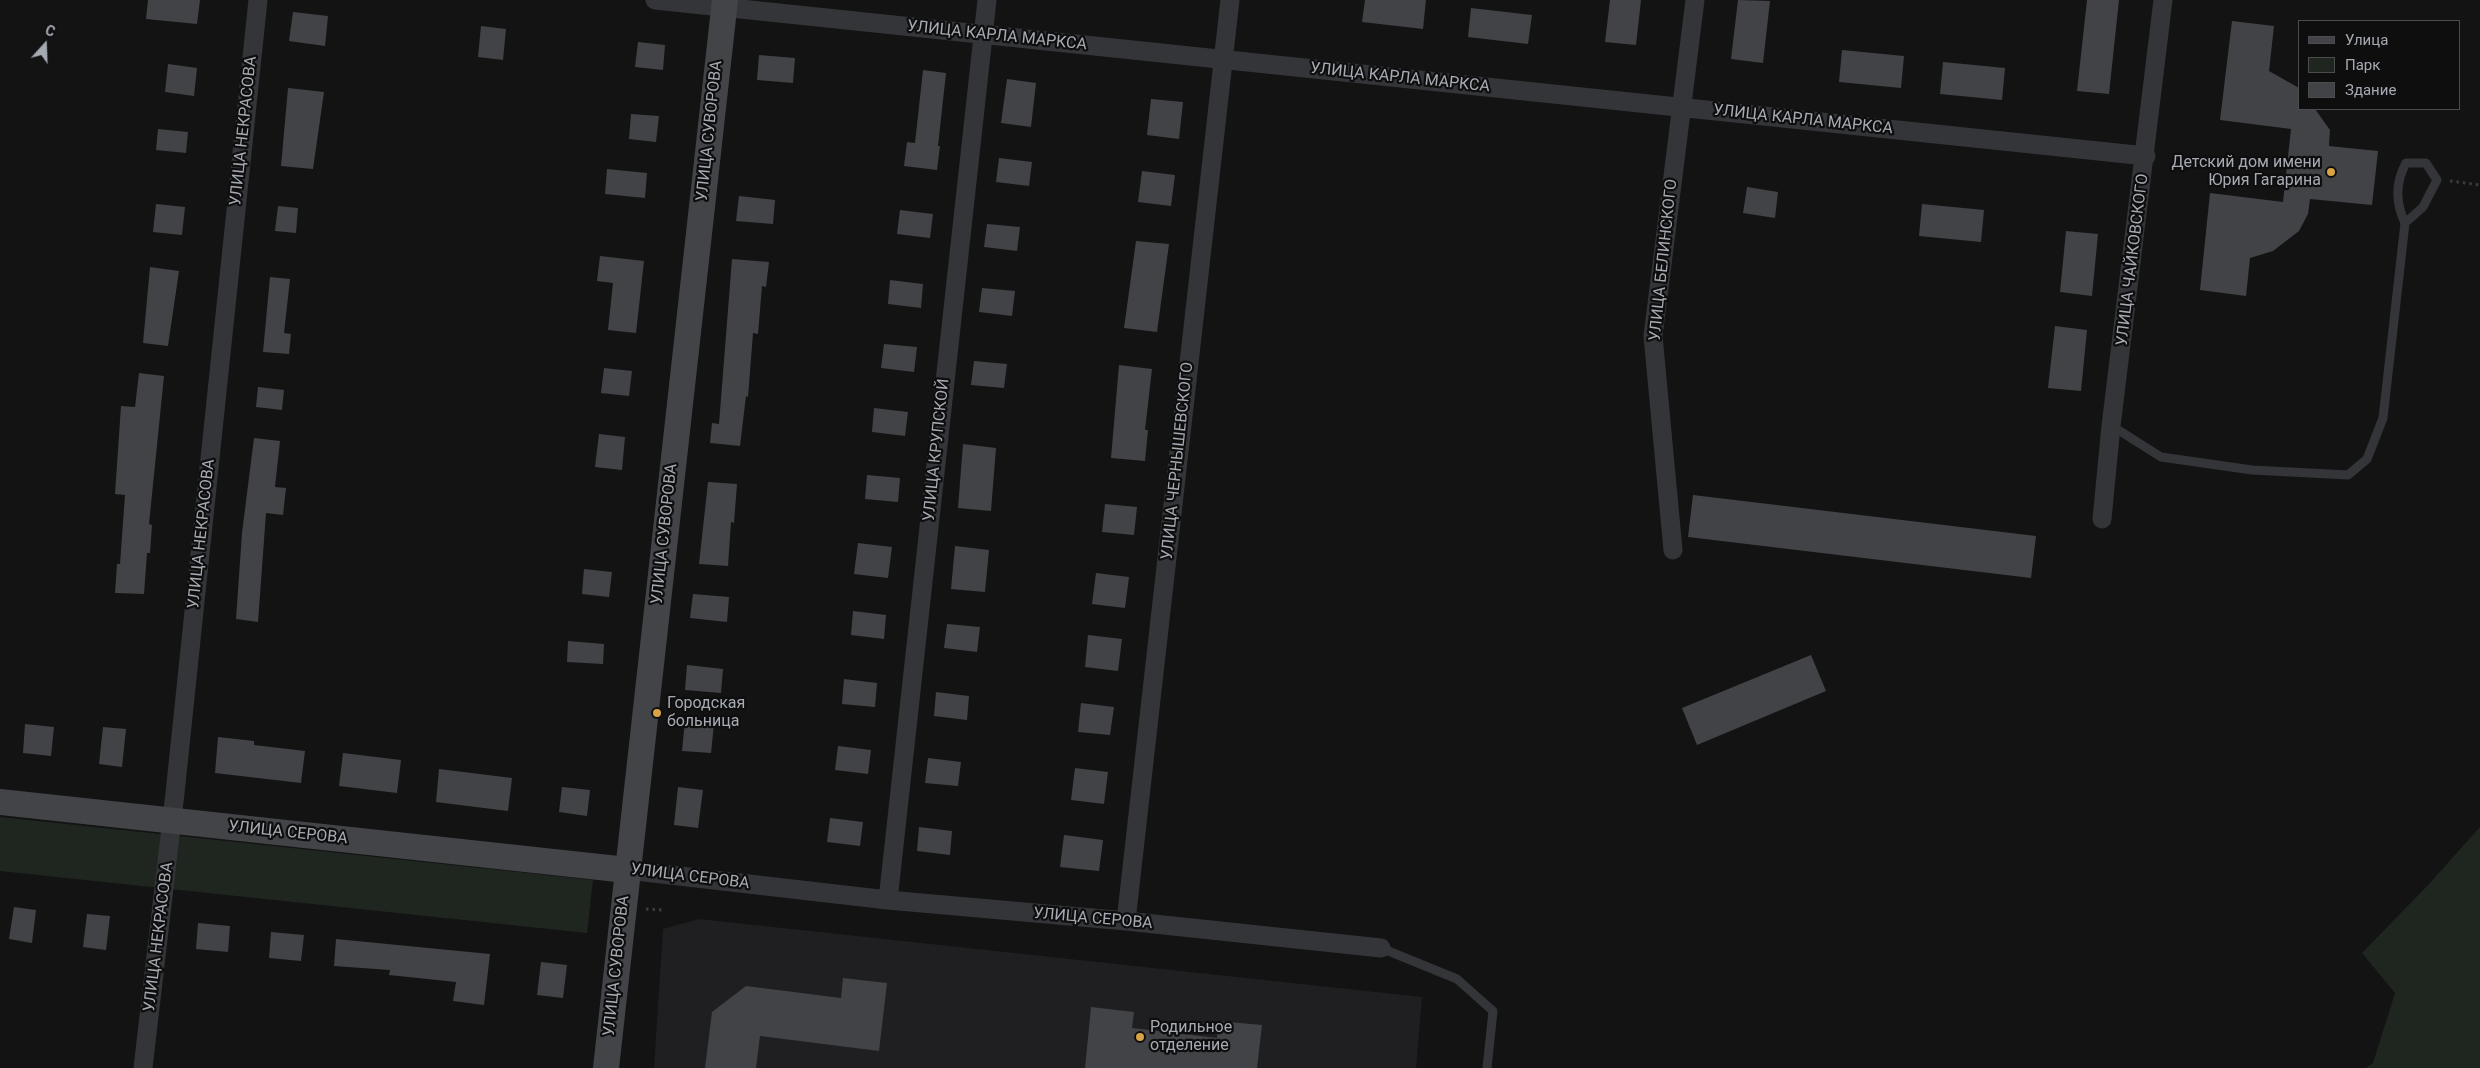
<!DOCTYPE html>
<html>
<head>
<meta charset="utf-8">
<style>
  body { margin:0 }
  #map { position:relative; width:2480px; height:1068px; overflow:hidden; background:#131314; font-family:Roboto,sans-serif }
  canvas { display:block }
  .legend { position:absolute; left:2298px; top:20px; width:162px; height:90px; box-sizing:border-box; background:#0e0e0f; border:1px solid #4b4c50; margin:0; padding:6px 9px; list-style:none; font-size:15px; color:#a6aab2 }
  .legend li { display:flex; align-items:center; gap:10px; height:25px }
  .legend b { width:25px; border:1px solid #4b4c50 }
  .north { position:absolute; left:20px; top:20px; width:50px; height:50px; -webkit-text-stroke:4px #0e0e0f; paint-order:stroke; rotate:20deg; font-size:14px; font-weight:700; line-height:20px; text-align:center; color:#a6aab2 }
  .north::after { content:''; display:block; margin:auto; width:18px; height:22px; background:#a6aab2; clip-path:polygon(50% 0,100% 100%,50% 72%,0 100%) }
</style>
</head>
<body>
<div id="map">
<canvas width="2480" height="1068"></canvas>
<ul class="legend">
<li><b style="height:6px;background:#424448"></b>Улица</li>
<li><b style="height:14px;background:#1f2620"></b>Парк</li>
<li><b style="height:14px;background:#424346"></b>Здание</li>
</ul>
<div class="north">С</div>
</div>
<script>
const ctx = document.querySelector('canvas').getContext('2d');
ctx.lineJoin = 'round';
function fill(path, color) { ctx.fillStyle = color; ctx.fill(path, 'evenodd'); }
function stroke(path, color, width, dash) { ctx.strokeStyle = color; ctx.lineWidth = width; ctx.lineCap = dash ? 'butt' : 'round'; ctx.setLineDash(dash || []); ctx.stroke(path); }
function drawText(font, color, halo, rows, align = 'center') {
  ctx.font = font + ' Roboto,sans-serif'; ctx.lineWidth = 4.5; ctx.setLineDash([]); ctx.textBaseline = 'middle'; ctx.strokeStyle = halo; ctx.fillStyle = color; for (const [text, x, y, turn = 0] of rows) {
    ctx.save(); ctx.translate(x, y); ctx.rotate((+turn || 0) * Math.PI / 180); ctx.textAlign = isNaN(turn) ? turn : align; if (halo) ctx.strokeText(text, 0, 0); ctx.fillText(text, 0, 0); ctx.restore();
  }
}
const built = new Path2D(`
  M699 919 1422 997 1416 1068H654L663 929Z`);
const green = new Path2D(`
  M0 817 593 880 587 933 0 871Z
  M2480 827V1068H2366L2373 1063 2395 993 2362 953 2429 884Z`);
const building = new Path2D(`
  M148 0H200L197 24 146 19Z
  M1365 0H1426L1423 29 1362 22Z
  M1610 0H1641L1636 45 1605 42Z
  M1738 0 1770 1 1763 63 1731 59Z
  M2087 0H2119L2109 94 2077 91Z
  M1471 8 1532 15 1528 44 1468 37Z
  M293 12 328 16 325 46 289 41Z
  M2232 21 2274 26 2269 71 2299 88V109H2315L2330 130 2329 146 2378 151 2372 205 2310 199 2308 214 2299 231 2273 251 2250 258 2246 296 2200 290 2210 193 2283 202 2291 129 2220 120Z
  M481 26 506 29 503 60 478 57Z
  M638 42 665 45 663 70 635 67Z
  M1842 50 1904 56 1901 88 1839 82Z
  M759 55 795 58 793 83 757 80Z
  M1943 62 2005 68 2002 100 1940 94Z
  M168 64 197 68 194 96 165 92Z
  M923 70 946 73 938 146H940L937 170 904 166 907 142 915 143Z
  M1007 79 1036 83 1031 127 1001 123Z
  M288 88 324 92 313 169 281 166Z
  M1151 99 1183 102 1179 139 1147 135Z
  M631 114 659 116 656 142 629 139Z
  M158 129 188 132 186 153 156 150Z
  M999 158 1032 162 1029 186 996 182Z
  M607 169 647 173 645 198 605 194Z
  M1142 171 1175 175 1171 206 1138 202Z
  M1747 187 1778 192 1775 218 1743 213Z
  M739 196 775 200 773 224 736 221Z
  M156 204 185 207 182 235 153 232Z
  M1922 204 1984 210 1981 242 1919 236Z
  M278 206 298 208 296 233 275 231Z
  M900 210 933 214 930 238 897 234Z
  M987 224 1020 227 1017 251 984 247Z
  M2066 231 2098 234 2092 296 2060 292Z
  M1136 241 1169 244 1157 332 1124 328Z
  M600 256 644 261 636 333 608 330 613 283 597 281Z
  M732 259 769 262 766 287 762 286 758 334 753 333 748 397 746 396 740 446 710 443 712 423 719 424Z
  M150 267 179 271 168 346 143 343Z
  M270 277 290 279 284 333 291 334 289 354 263 352Z
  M890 280 923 284 921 308 888 304Z
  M982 288 1015 291 1012 316 979 312Z
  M2055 326 2087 330 2081 391 2048 388Z
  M884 344 917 347 914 372 881 368Z
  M974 361 1007 364 1004 388 971 385Z
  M1119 365 1152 369 1145 430H1148L1145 461 1111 458Z
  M604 368 632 371 629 396 601 393Z
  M139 373 164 376 149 524 152 525 150 553H147L144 594 115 593 117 564H120L125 495 115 494 121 406 135 407Z
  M258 387 284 390 282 410 256 407Z
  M874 408 908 412 905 436 872 432Z
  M599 434 625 437 622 470 595 467Z
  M254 438 280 441 275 487 286 488 283 515 266 513 258 622 236 619 242 533Z
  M963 444 996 448 991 511 958 508Z
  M867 475 900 478 898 502 865 499Z
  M708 482 737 484 734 523 731 522 728 566 699 564Z
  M1693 495 2036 536 2031 578 1688 537Z
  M1105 504 1137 507 1134 535 1102 532Z
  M858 543 892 547 888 578 854 574Z
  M955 546 989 550 985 592 951 589Z
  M584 569 612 572 609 597 582 594Z
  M1096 573 1129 577 1125 608 1092 604Z
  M693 594 729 597 727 622 690 618Z
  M853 611 886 615 884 639 851 635Z
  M947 624 980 627 977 652 944 648Z
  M1088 635 1122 639 1118 671 1085 667Z
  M568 641 604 644 603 664 567 662Z
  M1811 655 1826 691 1697 745 1682 708Z
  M687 665 723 669 721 693 685 690Z
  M844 679 877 683 875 707 842 704Z
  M936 692 969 696 967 720 934 716Z
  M1081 703 1114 707 1110 735 1078 732Z
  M685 721 714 724 711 753 682 751Z
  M25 724 54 727 51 756 23 753Z
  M103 727 126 729 122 767 99 764Z
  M218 737 254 741V745L305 751 301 783 215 773Z
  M838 746 871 750 868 774 835 770Z
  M343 753 401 760 397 793 339 786Z
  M928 758 961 762 958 786 925 783Z
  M1075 768 1108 772 1104 804 1071 800Z
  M439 769 512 778 508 811 436 802Z
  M562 787 590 790 587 816 559 812Z
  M678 787 703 790 698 828 674 825Z
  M830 818 863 822 860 846 827 842Z
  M919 827 952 831 950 855 917 851Z
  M1064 835 1103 840 1099 871 1060 867Z
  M14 907 36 910 32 943 9 939Z
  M87 914 110 916 106 950 83 947Z
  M198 923 230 926 228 952 196 949Z
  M271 932 304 935 301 961 269 958Z
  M336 939 490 954 484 1005 453 1001 456 982 389 975 390 970 334 966Z
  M541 962 567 965 563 998 537 995Z
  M843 978 887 983 879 1051 760 1036 756 1068H705L712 1012 746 986 841 998Z
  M1091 1007 1134 1012 1132 1028 1217 1038 1218 1021 1262 1025 1257 1068H1085Z`);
const path = new Path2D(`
  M2450 181 2480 185
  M646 909 663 910`);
const lane = new Path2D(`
  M2112 426 2161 457 2252 470 2348 475 2367 459 2383 418 2405 223C2395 202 2395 183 2406 163H2426L2437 180 2423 207 2405 223
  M1381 948 1457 979 1493 1011 1487 1068`);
const street = new Path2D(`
  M655 0 2146 156
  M2102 519 2111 426 2163 0
  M1673 550 1653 336 1695 0
  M627 870 888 900 1126 921 1381 948
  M888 900 987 0
  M1126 921 1230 0
  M143 1068 175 793 258 0`);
const secondary = new Path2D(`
  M0 802 627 870
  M606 1068 725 0`);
const markers = [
  [2331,172,5,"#d9a245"],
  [657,713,5,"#d9a245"],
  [1140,1037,5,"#d9a245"]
];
const streetNames = [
  ["УЛИЦА КАРЛА МАРКСА",997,36,6],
  ["УЛИЦА КАРЛА МАРКСА",1400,78,6],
  ["УЛИЦА КАРЛА МАРКСА",1803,120,6],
  ["УЛИЦА НЕКРАСОВА",244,131,-84],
  ["УЛИЦА СУВОРОВА",710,131,-84],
  ["УЛИЦА БЕЛИНСКОГО",1664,260,-84],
  ["УЛИЦА ЧАЙКОВСКОГО",2133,260,-83],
  ["УЛИЦА КРУПСКОЙ",937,450,-84],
  ["УЛИЦА ЧЕРНЫШЕВСКОГО",1178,461,-84],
  ["УЛИЦА НЕКРАСОВА",202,534,-84],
  ["УЛИЦА СУВОРОВА",665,534,-84],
  ["УЛИЦА СЕРОВА",288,833,6],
  ["УЛИЦА СЕРОВА",690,877,7],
  ["УЛИЦА СЕРОВА",1093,919,5],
  ["УЛИЦА НЕКРАСОВА",159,937,-83],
  ["УЛИЦА СУВОРОВА",617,966,-84]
];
const poiNames = [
  ["Детский дом имени",2321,163,"right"],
  ["Юрия Гагарина",2321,181,"right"],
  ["Городская",667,704],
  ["больница",667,722],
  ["Родильное",1150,1028],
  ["отделение",1150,1046]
];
fill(built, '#1f1f21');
fill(green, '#1f2620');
fill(building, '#424346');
stroke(path, '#3a3c3f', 3, [2.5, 4]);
stroke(lane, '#343538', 9);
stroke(street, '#343538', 19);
stroke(secondary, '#424448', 26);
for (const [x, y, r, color] of markers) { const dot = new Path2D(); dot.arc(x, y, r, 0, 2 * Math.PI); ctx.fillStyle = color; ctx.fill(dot); stroke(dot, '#0e0e0f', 2); }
drawText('16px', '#a6aab2', '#0e0e0f', streetNames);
drawText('16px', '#a6aab2', '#0e0e0f', poiNames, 'left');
</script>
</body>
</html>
